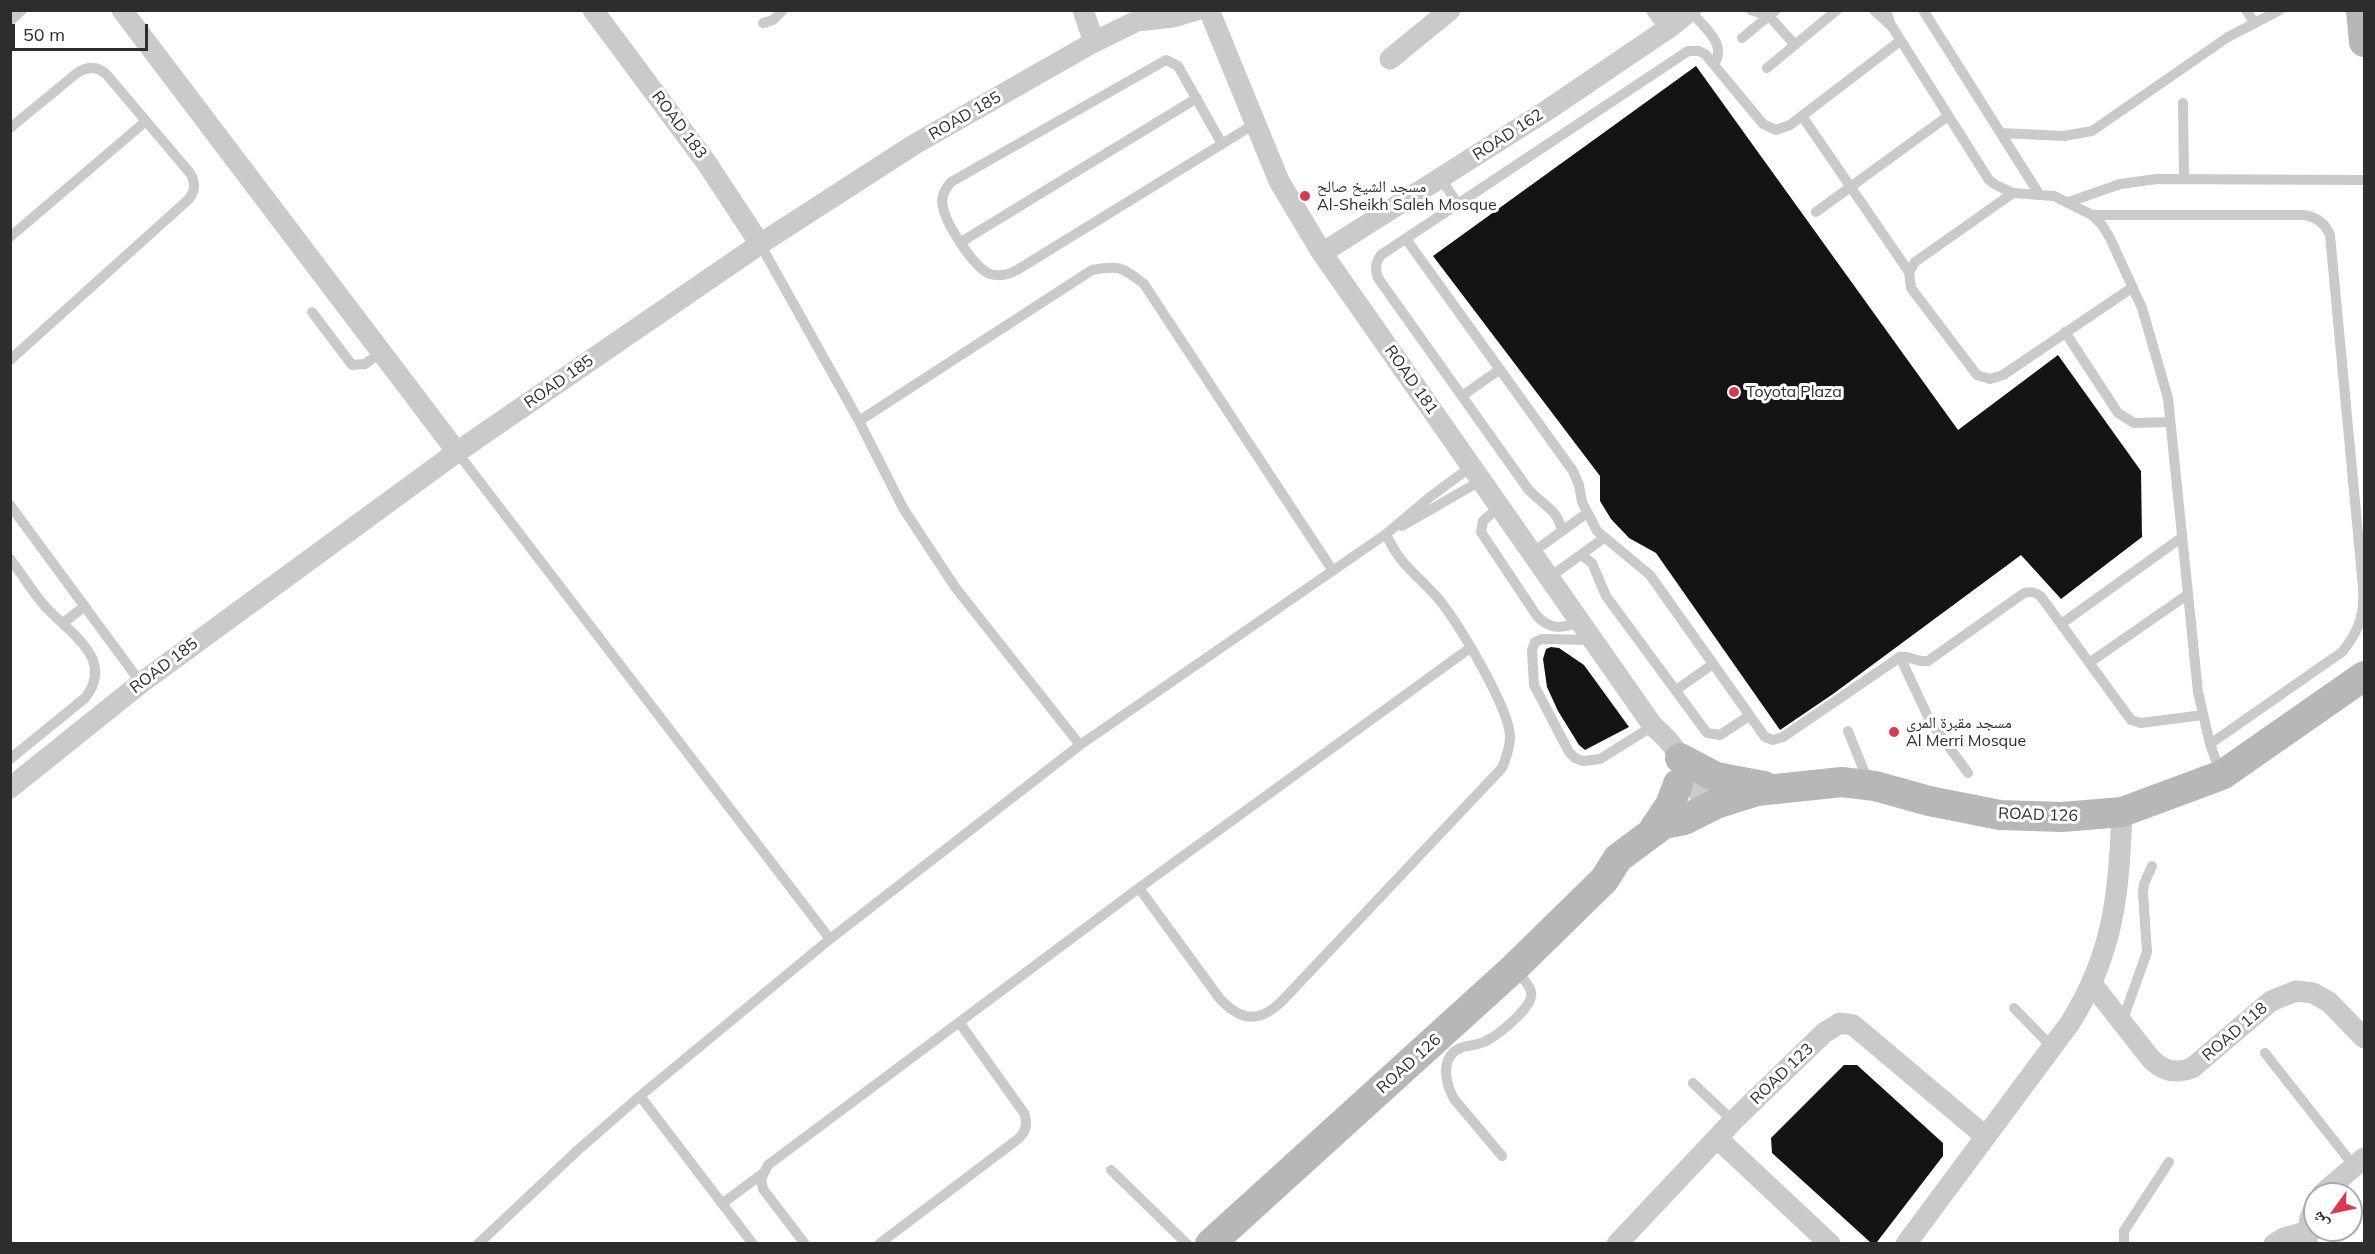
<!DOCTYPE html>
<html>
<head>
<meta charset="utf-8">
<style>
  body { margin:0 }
  #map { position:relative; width:2375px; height:1254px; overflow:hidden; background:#fff; font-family:Mulish,"Noto Naskh Arabic",sans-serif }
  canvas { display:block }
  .frame { position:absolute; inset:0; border:12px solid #2d2d2d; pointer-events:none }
  .north { position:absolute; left:2303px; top:1182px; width:60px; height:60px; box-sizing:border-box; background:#fff; border:2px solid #ababab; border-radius:50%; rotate:237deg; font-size:16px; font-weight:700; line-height:24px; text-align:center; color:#2d2d2d }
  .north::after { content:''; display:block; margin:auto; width:21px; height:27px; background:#d93a50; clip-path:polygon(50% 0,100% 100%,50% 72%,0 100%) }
  .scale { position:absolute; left:12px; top:24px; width:136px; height:27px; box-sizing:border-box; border:3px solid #2d2d2d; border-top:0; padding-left:8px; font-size:18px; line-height:21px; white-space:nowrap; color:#2d2d2d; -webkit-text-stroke:4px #fff; paint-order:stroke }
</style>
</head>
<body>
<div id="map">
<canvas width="2375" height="1254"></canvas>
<div class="frame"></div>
<div class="north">ش</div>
<div class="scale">50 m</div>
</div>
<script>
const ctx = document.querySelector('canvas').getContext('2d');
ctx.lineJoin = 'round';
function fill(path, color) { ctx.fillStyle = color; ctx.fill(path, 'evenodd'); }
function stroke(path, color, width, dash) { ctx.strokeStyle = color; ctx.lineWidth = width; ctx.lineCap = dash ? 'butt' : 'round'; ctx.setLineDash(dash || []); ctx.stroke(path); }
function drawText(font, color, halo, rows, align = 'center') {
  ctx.font = font + ' Mulish,"Noto Naskh Arabic",sans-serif'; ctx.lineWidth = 6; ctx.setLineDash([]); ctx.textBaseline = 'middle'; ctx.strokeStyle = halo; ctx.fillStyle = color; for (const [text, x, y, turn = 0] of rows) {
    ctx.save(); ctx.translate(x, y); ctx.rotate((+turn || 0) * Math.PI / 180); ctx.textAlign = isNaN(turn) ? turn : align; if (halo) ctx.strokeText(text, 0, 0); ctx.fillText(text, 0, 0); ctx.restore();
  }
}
const building = new Path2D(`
  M1696 66 1958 430 2058 355 2141 471 2142 537 2061 599 2021 555 1833 694 1780 730 1656 553 1629 538 1611 519 1600 501V476L1433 256Z
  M1551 647 1559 648 1584 665 1629 727 1585 750 1579 745 1558 711 1547 687 1543 659 1546 649Z
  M1844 1065H1857L1943 1143V1156L1877 1242H1870L1772 1153 1771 1138Z`);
const lane = new Path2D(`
  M1751 10 1769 16
  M1768 10 1769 16 1795 45
  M1874 10 1890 25
  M1886 10 1891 25 1989 180 1996 185 2013 193 2054 196 2092 215 2102 225 2110 238 2142 308 2168 398 2198 692 2210 744 2221 774
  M1923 10 2039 194
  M2246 10 2254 22
  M1690 11C1703 26 1728 44 1714 64
  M10 21 22 10
  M763 23 773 20 783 10
  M1742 38 1776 10
  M1767 68 1837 10
  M2183 103 2184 179
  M1802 116 1909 272
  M10 128 77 73C88 66 98 66 107 75L190 173C196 183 195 191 189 199L10 360
  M2001 133 2064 136 2092 131 2228 37 2280 10
  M1222 144 1178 66 1166 60 951 182C945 189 940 197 943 207 946 224 974 268 990 274 1000 277 1008 275 1017 270L1222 144 1256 123
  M1440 178 1458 204
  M2013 193 1915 262 1909 272 1911 288 1977 375 1990 379 2003 375 2133 287
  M2069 202 2120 184 2157 179 2364 180
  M1816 212 1948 116
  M2092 215H2304C2317 217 2325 223 2330 235L2363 587C2365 613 2359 632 2342 652L2210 744
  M10 237 146 121
  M1406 239 1573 471 1579 485 1582 502 1597 531 1650 575 1765 737 1773 740 1783 737 1900 657C1910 655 1917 663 1928 661L2024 593C2032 591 2037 592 2042 598L2131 720 2141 723 2203 715
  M961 242 1197 98
  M760 244 859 421 1092 270C1120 265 1122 267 1144 284L1333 571
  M312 312 352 365 365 364 380 353
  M2065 332 2118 413 2134 423 2170 422
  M1462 396 1499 370
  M859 421 903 508 955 587 1080 745
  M457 452 830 939
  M10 505 141 683
  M1500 506 1483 521 1481 532 1537 616C1551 631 1563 628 1581 622
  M1402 526 1482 480
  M1562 531C1558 509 1542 505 1528 489L1378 278C1375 269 1375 263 1381 255L1688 51H1699L1705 54 1763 124 1776 130 1790 125 1900 41
  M1533 552 1587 513
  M1581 555 1592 563 1606 596 1707 733 1720 735 1749 716
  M10 559C22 574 31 590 43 604 66 631 117 658 85 698L10 759
  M1550 577 1604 538
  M63 623 85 606
  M2061 624 2181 538
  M1594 640 1542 639 1535 642 1532 650 1534 685 1569 752 1575 758 1583 761 1600 759 1653 726
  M1900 657 1930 721 1968 773
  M2089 663 2187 595
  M1676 690 1713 664
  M1848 731 1868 781
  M1139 888 1220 999C1242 1022 1260 1023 1283 1000L1502 768C1506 758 1510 748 1510 737 1510 709 1459 625 1441 602 1420 576 1401 568 1386 534
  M2014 1008 2052 1047
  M2122 1022 2147 952 2143 893 2144 884 2152 866
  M2265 1053 2354 1166
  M1693 1083 1733 1121
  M640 1096 753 1244
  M1502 1156 1454 1099C1445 1083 1439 1055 1463 1047 1471 1045 1478 1045 1486 1041 1498 1035 1535 1006 1531 992 1529 983 1520 976 1515 969
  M1111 1170 1187 1244
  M723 1203 762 1174
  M478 1244 578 1150 640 1096 830 939 1080 745 1386 534 1430 497 1472 466
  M805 1244 763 1189 761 1179 768 1165 1139 888 1470 648
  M879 1244 1018 1139C1026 1132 1028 1124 1024 1113L959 1022
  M2124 1244V1231L2169 1162`);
const street = new Path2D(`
  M122 10 457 452
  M593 10 706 162 760 244
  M1083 10 1094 42
  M1209 10 1279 181 1322 253 1653 726C1678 746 1695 779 1705 809
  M1657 10 1670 27
  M1137 21 1173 17 1197 10
  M1390 59 1450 10
  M1322 253 1546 111 1670 27 1691 10
  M10 788 141 683 457 452 760 244 915 144 1094 42 1137 21 1148 10
  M2092 984 2151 1059C2163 1071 2176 1074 2192 1068L2271 1001 2296 991 2313 993 2329 1002 2364 1038
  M1717 1138 1830 1244
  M2322 1194 2364 1158
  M1617 1244 1733 1121 1824 1033 1840 1023 1853 1025 1985 1136
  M1906 1244 2070 1023C2114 953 2119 893 2122 812
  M2274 1244 2284 1238 2308 1231
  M2307 1244 2310 1218 2315 1206`);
const secondary = new Path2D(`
  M2361 10 2364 42
  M1680 758 1716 777 1764 786
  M1652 832 1670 805 1678 784
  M1210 1244 1514 968 1604 880 1618 858 1664 824 1684 820 1716 804 1757 791 1842 782 1875 786 1929 801 2000 815 2062 817 2122 812 2222 775 2364 676`);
const markers = [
  [1305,196,6,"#d93a50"],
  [1734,392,6,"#d93a50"],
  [1894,732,6,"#d93a50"]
];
const streetNames = [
  ["ROAD 185",965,116,-30],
  ["ROAD 183",679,125,53],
  ["ROAD 162",1508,135,-33],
  ["ROAD 181",1411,380,55],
  ["ROAD 185",559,382,-35],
  ["ROAD 185",164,666,-37],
  ["ROAD 126",2038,815,2],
  ["ROAD 118",2235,1032,-41],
  ["ROAD 126",1409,1064,-42],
  ["ROAD 123",1782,1074,-44]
];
const poiNames = [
  ["مسجد الشيخ صالح",1317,187],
  ["Al-Sheikh Saleh Mosque",1317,205],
  ["Toyota Plaza",1746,392],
  ["مسجد مقبرة المري",1906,723],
  ["Al Merri Mosque",1906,741]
];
fill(building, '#141414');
stroke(lane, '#cacaca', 10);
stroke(street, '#cacaca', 21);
stroke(secondary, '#b7b7b7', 30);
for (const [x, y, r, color] of markers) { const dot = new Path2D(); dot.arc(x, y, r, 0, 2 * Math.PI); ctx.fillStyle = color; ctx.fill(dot); stroke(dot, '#fff', 2); }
drawText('16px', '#2d2d2d', '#fff', streetNames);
drawText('16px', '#2d2d2d', '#fff', poiNames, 'left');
</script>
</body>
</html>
